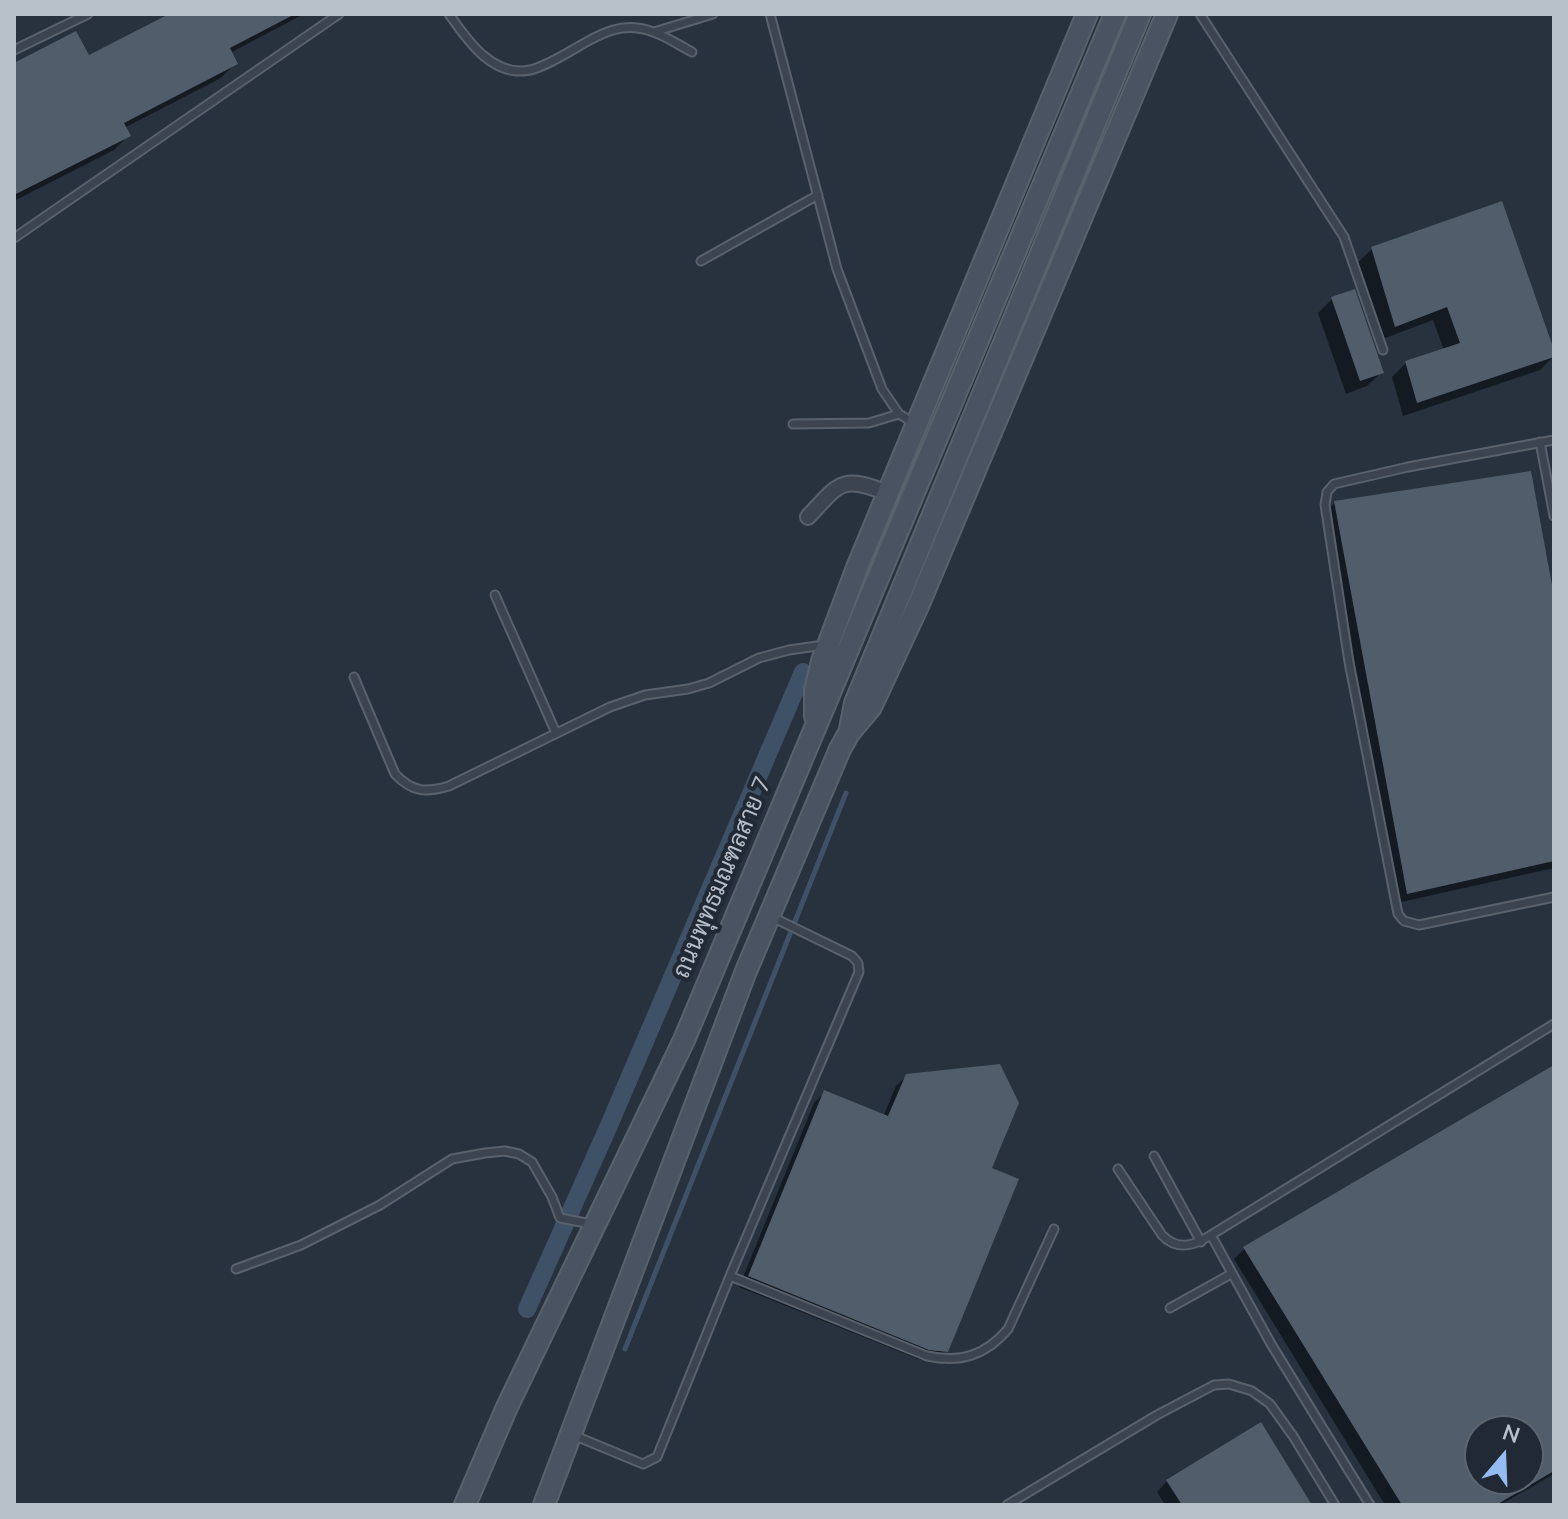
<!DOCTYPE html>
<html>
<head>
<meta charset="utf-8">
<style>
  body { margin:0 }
  #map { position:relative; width:1568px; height:1519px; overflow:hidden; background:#27323e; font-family:"Nunito Sans",sans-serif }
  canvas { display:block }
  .frame { position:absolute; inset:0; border:16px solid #b7bfc9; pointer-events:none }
  .north { position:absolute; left:1464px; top:1415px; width:80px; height:80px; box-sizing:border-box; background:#202934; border:2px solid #5c6570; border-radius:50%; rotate:19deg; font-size:22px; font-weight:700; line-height:32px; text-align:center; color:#b7bfc9 }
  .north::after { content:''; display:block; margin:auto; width:28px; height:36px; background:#94bcf2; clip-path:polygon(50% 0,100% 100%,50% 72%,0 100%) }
</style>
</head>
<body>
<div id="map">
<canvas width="1568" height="1519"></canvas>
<div class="frame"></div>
<div class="north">N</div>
</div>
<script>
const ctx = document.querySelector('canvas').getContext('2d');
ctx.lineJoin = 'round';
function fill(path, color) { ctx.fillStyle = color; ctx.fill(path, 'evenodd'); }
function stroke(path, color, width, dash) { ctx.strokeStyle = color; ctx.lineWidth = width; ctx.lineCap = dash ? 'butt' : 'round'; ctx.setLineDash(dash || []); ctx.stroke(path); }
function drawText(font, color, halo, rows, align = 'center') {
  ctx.font = font + ' "Nunito Sans",Sarabun,sans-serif'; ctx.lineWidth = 8; ctx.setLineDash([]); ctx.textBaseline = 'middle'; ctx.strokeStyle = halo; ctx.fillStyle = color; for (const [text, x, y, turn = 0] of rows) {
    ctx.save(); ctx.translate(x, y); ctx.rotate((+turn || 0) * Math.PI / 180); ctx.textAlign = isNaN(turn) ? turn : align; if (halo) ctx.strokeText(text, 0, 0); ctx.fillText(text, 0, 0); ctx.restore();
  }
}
const shadow = new Path2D(`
  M174 14H304L230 53 235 63 221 78 124 128 128 136 114 150 14 201V65L88 58Z
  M1372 249 1554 356 1540 370 1403 416 1392 377 1406 363 1444 350 1433 320 1380 340 1357 263Z
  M1332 299 1382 372 1367 386 1346 394 1318 313Z
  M1335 503 1554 608V868L1397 903 1324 513Z
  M1554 1067V1474L1500 1505H1385L1234 1259 1244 1249ZM1480 1431H1528V1479H1480Z
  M907 1076 989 1169 946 1351 936 1361 918 1359 739 1287 814 1103 825 1092 883 1117 896 1086Z
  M1167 1481 1309 1505H1165L1157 1492Z`);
const stream = new Path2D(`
  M625 1349 846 793`);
const canal = new Path2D(`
  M527 1309 607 1130 803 672`);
const building = new Path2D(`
  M169 14H295L230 48 238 64 124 123 131 136 14 195V63L76 31 89 55Z
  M1502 201 1554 350V357L1417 403 1405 361 1460 343 1447 307 1395 327 1371 247Z
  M1355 289 1384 373 1360 381 1331 297Z
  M1531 471 1554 596V861L1407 894 1334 501Z
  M1000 1064 1019 1103 992 1168 1019 1179 948 1352 929 1350 748 1276 824 1090 888 1116 906 1074Z
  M1554 1065V1471L1496 1505H1402L1243 1247ZM1480 1431H1528V1479H1480Z
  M1261 1422 1312 1505H1182L1166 1480Z`);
const service = new Path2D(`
  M449 14C467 40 493 78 530 70 548 66 573 49 590 40 605 32 619 26 637 28 657 30 675 43 692 52
  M770 14 837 269 882 389 899 414 914 423
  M1200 14 1344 237 1383 350
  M654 32 713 14
  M14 50 88 14
  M14 238 339 14
  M701 261 818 195
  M793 424 869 423 899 414
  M1554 440 1408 467 1334 484 1327 492 1325 505 1349 662 1398 914 1404 921 1419 925 1554 897
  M1540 442 1554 516
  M495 595 556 733
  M354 677 395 774C412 792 426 793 449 786L610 707 645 695 688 689 709 683 759 658 789 650 824 645
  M1154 1156 1201 1242
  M1118 1169 1162 1235C1177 1251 1194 1246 1211 1235
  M236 1269 301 1245 380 1205 452 1159 485 1153 505 1151 519 1154 532 1162 552 1197 560 1218 591 1224
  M730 1276 859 972 858 963 852 956 772 917
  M1170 1308 1231 1274
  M573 1435 643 1464 657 1457 730 1276 927 1356C960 1363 985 1356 1008 1329L1054 1229
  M1007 1505 1157 1415 1214 1385 1229 1384 1252 1391 1270 1404 1293 1436 1335 1505
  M1370 1505 1271 1344 1211 1235 1554 1024`);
const minor = new Path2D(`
  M808 517C839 484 841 474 887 493`);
const secondary = new Path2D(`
  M815 716V690L822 661 858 565 1087 14
  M850 729 855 703 1140 14
  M465 1505 507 1407 684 1040 1115 14
  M544 1505 746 971 840 749 849 733 871 707 918 606 1167 14`);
const streetNames = [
  ["ถนนพุทธมณฑลสาย 7",724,878,-67]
];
fill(shadow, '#0007');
stroke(stream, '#3e5166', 5);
stroke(canal, '#3e5166', 18);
fill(building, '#525d6c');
stroke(service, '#59626c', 11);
stroke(minor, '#59626c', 18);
stroke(secondary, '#59626c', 24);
stroke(service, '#3b444f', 7);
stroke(minor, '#3b444f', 14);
stroke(secondary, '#495361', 20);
drawText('24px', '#b7bfc9', '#202934', streetNames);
</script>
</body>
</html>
